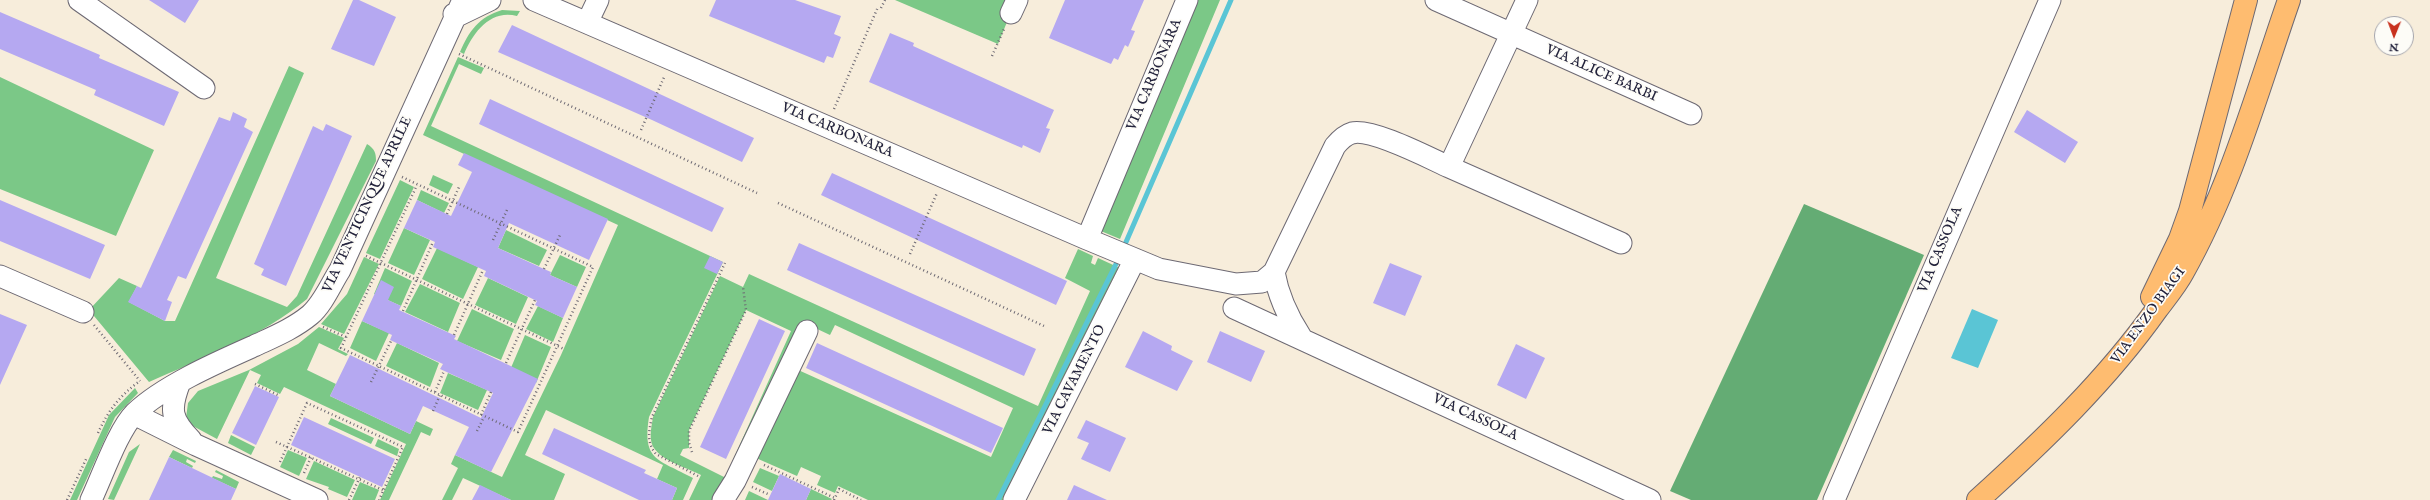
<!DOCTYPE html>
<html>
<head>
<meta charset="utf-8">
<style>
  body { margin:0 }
  #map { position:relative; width:2430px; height:500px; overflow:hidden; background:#f7eddb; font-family:"IM FELL English",serif }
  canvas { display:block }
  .north { position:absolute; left:2374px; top:16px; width:40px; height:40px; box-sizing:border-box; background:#fdfcf7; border:1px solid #a5a5ac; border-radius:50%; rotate:181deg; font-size:11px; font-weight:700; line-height:16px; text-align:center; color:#22223b }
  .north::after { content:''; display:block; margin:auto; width:14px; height:18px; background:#c8321e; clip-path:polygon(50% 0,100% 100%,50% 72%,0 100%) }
</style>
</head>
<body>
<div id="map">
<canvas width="2430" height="500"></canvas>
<div class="north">N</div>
</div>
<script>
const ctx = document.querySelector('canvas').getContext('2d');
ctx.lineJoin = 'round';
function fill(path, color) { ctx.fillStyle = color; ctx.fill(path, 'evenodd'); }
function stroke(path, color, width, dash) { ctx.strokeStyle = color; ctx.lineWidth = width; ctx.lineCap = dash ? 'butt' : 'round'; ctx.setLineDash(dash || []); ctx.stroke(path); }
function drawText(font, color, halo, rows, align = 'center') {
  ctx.font = font + ' "IM FELL English",serif'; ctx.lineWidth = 3.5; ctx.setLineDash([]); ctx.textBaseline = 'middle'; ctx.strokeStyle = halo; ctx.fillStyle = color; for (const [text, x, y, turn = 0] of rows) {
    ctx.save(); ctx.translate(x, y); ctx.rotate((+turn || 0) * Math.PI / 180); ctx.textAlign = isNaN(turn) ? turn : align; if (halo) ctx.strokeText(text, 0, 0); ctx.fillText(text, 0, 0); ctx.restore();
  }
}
const green = new Path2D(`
  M895 0H1016L998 44Z
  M1198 0H1220L1120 239 1096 229Z
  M502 10 520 11 517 16C490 9 473 33 464 54L460 52C469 31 479 17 502 10Z
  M458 57 484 68 481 74 459 64 431 126 723 262 649 417C642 461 658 459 693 478L683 500H672L677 488 657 479 663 465 546 410 525 455 565 474 554 500H511L463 478 452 500H442L458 468 451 464 455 455 502 477 561 355 618 225 423 135Z
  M289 66 304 73 216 278 287 307 297 296 367 144C375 149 376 153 376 161L307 299C261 337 203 358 149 382L89 310 119 278 137 286 129 302 165 321H175Z
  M0 77 154 150 116 236 0 189Z
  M433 175 453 184 448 194 429 185Z
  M400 180 414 187 380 259 366 253Z
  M421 190 449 203 444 213 417 200Z
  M404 228 430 240 414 275 388 263Z
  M506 230 547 250 539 266 498 248Z
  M437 248 478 267 463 299 422 279Z
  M1078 249 1093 256 1091 263 1095 265 1098 258 1122 269 1007 500H868L838 486 835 493 817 485 821 476 801 467 797 476 756 458 796 369 991 457 1013 408 835 325 830 335 813 327 736 463 732 462 791 331 746 310 689 430V448L683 449 680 455 724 477 726 481 713 500H689L701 475C686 467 653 459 651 440 650 432 652 424 653 417L720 276 743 287 749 274 1038 406 1090 291 1065 278Z
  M560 255 586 267 577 287 550 275Z
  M364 257 379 264 344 334 321 324 347 294Z
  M385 268 412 281 401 306 374 294Z
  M488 278 528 297 516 324 475 305Z
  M420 284 460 303 448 332 405 312Z
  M538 306 563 318 553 342 526 329Z
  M472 309 514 329 501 360 457 341Z
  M362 321 389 333 376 361 350 348Z
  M319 327 344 338 338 349 348 354 346 356 319 343 307 370 336 384 330 396 410 434 416 421 433 429 430 436 421 432 389 500H380L406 444 284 387 280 394 257 383 261 375 250 370 217 439 191 425 186 418 188 403 198 391 249 370 298 344Z
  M525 335 551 347 536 383 510 370Z
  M397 343 439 363 430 387 386 366Z
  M448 373 487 390 478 410 440 393Z
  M135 388 138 393 115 417 77 500H70L109 415Z
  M331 418 374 438 371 444 328 424Z
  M231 435 255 447 251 455 228 443Z
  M378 439 399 449 397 456 375 446Z
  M140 444 114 500 108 499 129 452Z
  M173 450 196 461 195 463 187 459 186 462 193 466 192 468 169 457Z
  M288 450 307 458 299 476 280 467Z
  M314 461 355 480 347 497 328 489 329 487 306 479Z
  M760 468 779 476 772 491 753 482Z
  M216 470 239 482 236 489 212 478 213 476 222 479 223 476 215 472Z
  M360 482 379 490 375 500H352Z
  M811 489 832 499 831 500H806Z
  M749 491 768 500H745Z`);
const forest = new Path2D(`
  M1804 204 1924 255 1817 500H1691L1670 491Z`);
const water = new Path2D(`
  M1972 309 1998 320 1978 368 1951 358Z`);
const stream = new Path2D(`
  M1123 249 1231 0
  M998 500 1119 258`);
const building = new Path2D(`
  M149 0H199L185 23Z
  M353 0H359L396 17 374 66 331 49Z
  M716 0H795L841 16 834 34 841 37 833 58 827 56 824 63 709 16Z
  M1065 0H1144L1131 30 1135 31 1128 47 1125 45 1118 60 1114 58 1111 64 1049 38Z
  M0 12 100 55 99 58 179 92 164 126 94 95 96 90 0 49Z
  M512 25 754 138 742 162 652 120 498 52Z
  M890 33 914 43 913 46 1054 110 1046 128 1050 129 1040 153 1023 145 1022 148 869 82Z
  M490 99 724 208 712 232 479 124Z
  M2027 110 2078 142 2065 163 2014 132Z
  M233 112 247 119 244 127 253 132 186 279 178 276 167 300 172 302 165 321 128 302 137 286 141 288 219 117 230 121Z
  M326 124 352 136 286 286 261 275 264 269 254 264 313 126 323 131Z
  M464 153 608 219 589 260 509 223 498 248 544 269 551 272 550 275 577 287 563 318 535 305 537 301 484 276 486 271 433 247 435 242 404 228 417 200 451 216 472 172 458 165Z
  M832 173 1067 281 1056 305 821 195Z
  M0 200 105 245 90 279 0 241Z
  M799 243 1036 349 1024 376 787 270Z
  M710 256 723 262 717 274 704 268Z
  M1390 263 1422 276 1405 316 1373 303Z
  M381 280 394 287 388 300 401 306 399 310 456 336 454 339 538 379 491 472 455 455 469 427 423 406 410 434 330 396 350 355 481 418 493 393 440 369 443 364 390 340 392 335 362 321Z
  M0 314 27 325 0 385Z
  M759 319 785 331 726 459 700 447Z
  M1143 331 1172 346 1171 350 1193 361 1177 391 1125 367Z
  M1220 331 1265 351 1251 382 1207 362Z
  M817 343 1003 428 991 453 806 368Z
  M1516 344 1545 358 1526 399 1497 385Z
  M255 386 279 397 256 445 232 433Z
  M304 417 395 459 382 487 291 445Z
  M1086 420 1126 438 1110 472 1081 459 1089 443 1077 438Z
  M554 428 646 470 644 473 677 488 672 500H639L542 454Z
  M169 457 236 489 231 500H149Z
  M780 474 811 489 806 500H768Z
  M480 485 511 500H472Z
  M1074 485 1107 500H1067Z`);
const path = new Path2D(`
  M881 8 885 0
  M459 54 757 193
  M992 56 1004 29
  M834 109 878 7
  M641 130 665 75
  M402 177 593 267 518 432 341 348 417 185
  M778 203 1044 326
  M447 214 459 187
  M493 240 507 210
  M910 254 937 193
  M366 256 564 349
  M544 269 560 235
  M403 311 433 242
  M94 325 140 381
  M323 327 346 337
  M454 335 483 270
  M506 363 535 300
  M371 382 391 341
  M255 384 280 396
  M435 392 444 371
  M433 411 440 395
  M481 415 491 392
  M477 431 484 417
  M98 433C108 411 120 395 140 381
  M276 442 383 490
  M692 452 689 443V431L746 310 743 287
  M280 462 307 403 403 447 379 500
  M764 465 835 498
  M304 473 312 455
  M698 476 656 454C646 442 649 431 652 417L725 263
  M752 487 770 495
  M67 500 87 457
  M349 500 360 477
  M834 500 839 489 861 500`);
const minor = new Path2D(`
  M79 0 204 88
  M534 0 1087 239 1187 0
  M1436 0 1691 114
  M1011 13 1017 0
  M454 14 455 17 490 0
  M587 23 598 0
  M1449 167 1621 243
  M1087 239 1159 269 1236 284 1262 282 1274 272C1278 295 1288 317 1301 337
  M1274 272 1335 146C1340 140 1345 135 1352 133 1372 128 1429 158 1449 167L1527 0
  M0 276 83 312
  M1234 308 1650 500
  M180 382C169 410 171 419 191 440
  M134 414 196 445 317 500
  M91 500C102 477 118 430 135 413 163 386 218 362 254 346 273 337 293 329 310 315 323 304 331 284 340 270L463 0
  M723 500 735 481 807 331
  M1014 500 1135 259
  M1834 500 2050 0`);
const major = new Path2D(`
  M2152 297 2180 239 2190 211 2246 0
  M1978 500C2043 441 2106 381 2157 309 2166 297 2176 285 2183 272 2231 187 2257 92 2289 0`);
const streetNames = [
  ["VIA ALICE BARBI",1601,74,24],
  ["VIA CARBONARA",1155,75,-67],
  ["VIA CARBONARA",837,131,23],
  ["VIA VENTICINQUE APRILE",368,205,-65],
  ["VIA CASSOLA",1941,250,-67],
  ["VIA ENZO BIAGI",2149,316,-54],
  ["VIA CAVAMENTO",1075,380,-63],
  ["VIA CASSOLA",1475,418,25]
];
fill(green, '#7bc887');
fill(forest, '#64ac74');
fill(water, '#5ac5d5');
stroke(stream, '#5ac5d5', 5);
fill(building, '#b5a8f1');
stroke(minor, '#6d6973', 23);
stroke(major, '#6d6973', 24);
stroke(path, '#6d6973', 2.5, [1, 3]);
stroke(minor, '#fff', 21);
stroke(major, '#febc70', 22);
drawText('14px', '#22223b', '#fdfcf7', streetNames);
</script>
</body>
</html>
